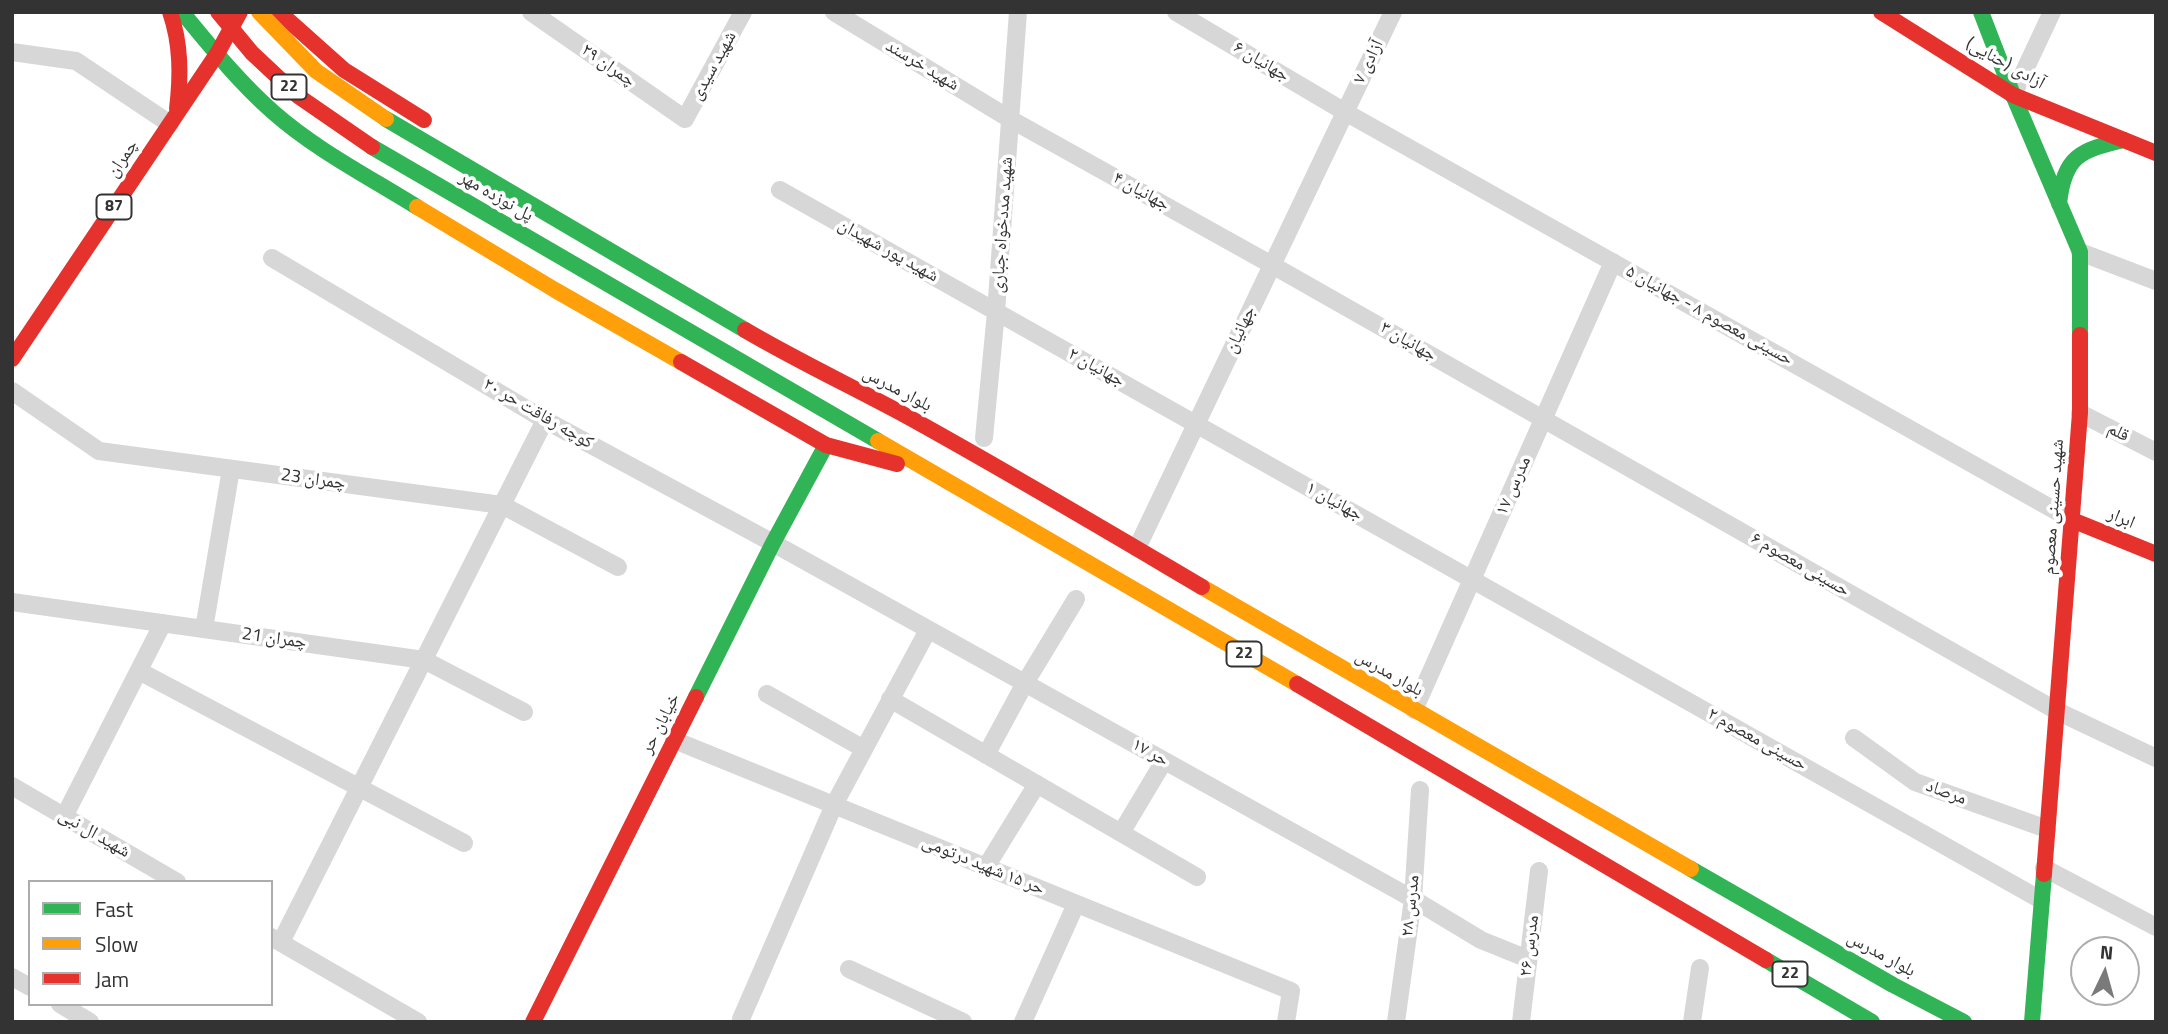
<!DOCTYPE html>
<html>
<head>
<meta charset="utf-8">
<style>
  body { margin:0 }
  #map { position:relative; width:2168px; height:1034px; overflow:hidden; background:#fff; font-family:"Titillium Web",sans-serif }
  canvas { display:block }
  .frame { position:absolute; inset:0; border:14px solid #333; pointer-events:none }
  .legend { position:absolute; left:28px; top:880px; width:245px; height:126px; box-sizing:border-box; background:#fff; border:2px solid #adadad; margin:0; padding:9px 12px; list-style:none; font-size:21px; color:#333 }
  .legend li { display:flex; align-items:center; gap:14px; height:35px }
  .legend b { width:35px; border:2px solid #adadad }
  .north { position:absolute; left:2070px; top:936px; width:70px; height:70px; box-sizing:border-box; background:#fff; border:2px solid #adadad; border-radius:50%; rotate:5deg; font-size:19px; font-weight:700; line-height:28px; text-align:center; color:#333 }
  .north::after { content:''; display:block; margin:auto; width:24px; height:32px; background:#7a7a7a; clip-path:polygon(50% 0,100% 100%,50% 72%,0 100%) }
</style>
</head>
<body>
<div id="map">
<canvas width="2168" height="1034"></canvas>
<div class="frame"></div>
<ul class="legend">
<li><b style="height:9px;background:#30b455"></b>Fast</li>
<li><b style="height:9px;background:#ff9f0a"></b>Slow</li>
<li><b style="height:9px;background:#e5322d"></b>Jam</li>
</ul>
<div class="north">N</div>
</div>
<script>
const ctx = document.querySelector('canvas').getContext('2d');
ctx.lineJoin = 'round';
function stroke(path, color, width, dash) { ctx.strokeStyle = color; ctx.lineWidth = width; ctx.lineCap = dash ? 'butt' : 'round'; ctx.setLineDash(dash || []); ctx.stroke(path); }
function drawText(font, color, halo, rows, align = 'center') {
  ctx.font = font + ' "Titillium Web","Noto Naskh Arabic",sans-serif'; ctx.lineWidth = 7; ctx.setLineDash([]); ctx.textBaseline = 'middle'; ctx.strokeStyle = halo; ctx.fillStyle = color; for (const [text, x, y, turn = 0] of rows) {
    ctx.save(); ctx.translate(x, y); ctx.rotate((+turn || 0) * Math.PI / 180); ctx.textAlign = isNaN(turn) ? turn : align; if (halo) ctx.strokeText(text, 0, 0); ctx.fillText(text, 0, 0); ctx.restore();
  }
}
const street = new Path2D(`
  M531 12 685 119 743 12
  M834 12 1010 119 1272 265 2057 711 2156 758
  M1176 12 1345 112 2072 520
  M12 52 76 61 170 124
  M2013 95 2052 12
  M780 190 2041 900
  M2080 252 2156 281
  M272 258 545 420 773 543 1413 899 1481 940 1528 959
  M12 391 99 451 502 505 618 567
  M2080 413 2156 452
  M984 438 996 312 1018 12
  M1137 548 1393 12
  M12 602 424 660 524 712
  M204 629 231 469
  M139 671 464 843
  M767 694 864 749
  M890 699 1197 877
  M1414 710 1613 262
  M1854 738 1915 782 2047 829
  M674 740 1291 991 1286 1022
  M986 755 1025 683 1076 599
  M12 786 177 882
  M64 817 163 623
  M1121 833 1164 761
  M986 867 1037 784
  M2044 868 2156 927
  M271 937 418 1022
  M281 942 545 420
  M849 969 963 1022
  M12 977 30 987
  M60 1004 90 1022
  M741 1019 834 805 928 630
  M1023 1022 1076 904
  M1396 1022 1413 899 1420 790
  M1521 1022 1539 871
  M1692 1022 1700 968`);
const fast = new Path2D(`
  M182 12C210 46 239 82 273 112 316 150 369 177 417 207
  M1981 12 2013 95 2080 252V335
  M386 119 745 330
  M372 147 878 441
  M2059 204C2064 156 2080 150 2124 140
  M696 697 773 543 826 445
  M1691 869 1893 985 1964 1022
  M1766 960 1872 1022
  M2032 1022 2044 874`);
const slow = new Path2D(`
  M417 207 555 290 681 362
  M878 441 1297 684
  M1202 587 1691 869`);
const jam = new Path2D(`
  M170 12C181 44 181 75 177 109
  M279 12 344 70 424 120
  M1881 12 2013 95 2156 153
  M745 330C796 360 849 385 901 413 1003 469 1102 528 1202 587
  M12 359 217 54 240 12
  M681 362 826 445 897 464
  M2072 520 2156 554
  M1297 684 1766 960
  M2044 874 2080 413V335
  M533 1022 696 697`);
const slowBridge = new Path2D(`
  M259 12 316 71 386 119`);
const jamBridge = new Path2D(`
  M218 12 252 53 298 96 372 147`);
const shields = [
  [289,87,35],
  [114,207,35],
  [1244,654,35],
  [1790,974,35]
];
const shieldNames = [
  ["22",289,87],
  ["87",114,207],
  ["22",1244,654],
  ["22",1790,974]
];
const streetNames = [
  ["جهانیان ۶",1261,62,31],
  ["آزادی ۷",1369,62,-64],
  ["آزادی (حنایی)",2005,64,29],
  ["چمران ۲۹",608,66,35],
  ["شهید سیدی",714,66,-61],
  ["شهید خرسند",922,66,31],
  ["چمران",123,159,-56],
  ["جهانیان ۴",1141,192,29],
  ["پل نوزده مهر",496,197,30],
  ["شهید مددخواه جباری",1003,225,-86],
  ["شهید پور شهیدان",888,251,29],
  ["حسینی معصوم ۸ - جهانیان ۵",1709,316,29],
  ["جهانیان",1241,330,-65],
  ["جهانیان ۳",1408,342,30],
  ["جهانیان ۲",1096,368,29],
  ["بلوار مدرس",897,390,28],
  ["کوچه رفاقت حر ۲۰",538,414,30],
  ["قلم",2118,433,27],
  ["چمران 23",313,480,8],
  ["مدرس ۱۷",1514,486,-66],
  ["جهانیان ۱",1334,502,29],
  ["شهید حسینی معصوم",2054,507,-86],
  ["ابرار",2121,519,23],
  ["حسینی معصوم ۶",1800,565,30],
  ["چمران 21",274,639,8],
  ["بلوار مدرس",1389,674,30],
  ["خیابان حر",661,724,-63],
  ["حسینی معصوم ۲",1757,740,29],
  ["حر ۱۷",1150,753,29],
  ["مرصاد",1946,793,20],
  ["شهید ال نبی",94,834,30],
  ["حر ۱۵ شهید درتومی",983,866,22],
  ["مدرس ۲۸",1411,906,-84],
  ["مدرس ۲۶",1530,946,-83],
  ["بلوار مدرس",1881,955,29]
];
stroke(street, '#d7d7d7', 18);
stroke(fast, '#30b455', 16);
stroke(slow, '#ff9f0a', 16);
stroke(jam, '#e5322d', 16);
stroke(slowBridge, '#ff9f0a', 16);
stroke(jamBridge, '#e5322d', 16);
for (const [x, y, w] of shields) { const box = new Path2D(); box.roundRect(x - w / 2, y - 12.5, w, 25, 5); ctx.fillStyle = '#fff'; ctx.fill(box); stroke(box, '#333', 2); }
drawText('bold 16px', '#333', null, shieldNames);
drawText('18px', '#333', '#fff', streetNames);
</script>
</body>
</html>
